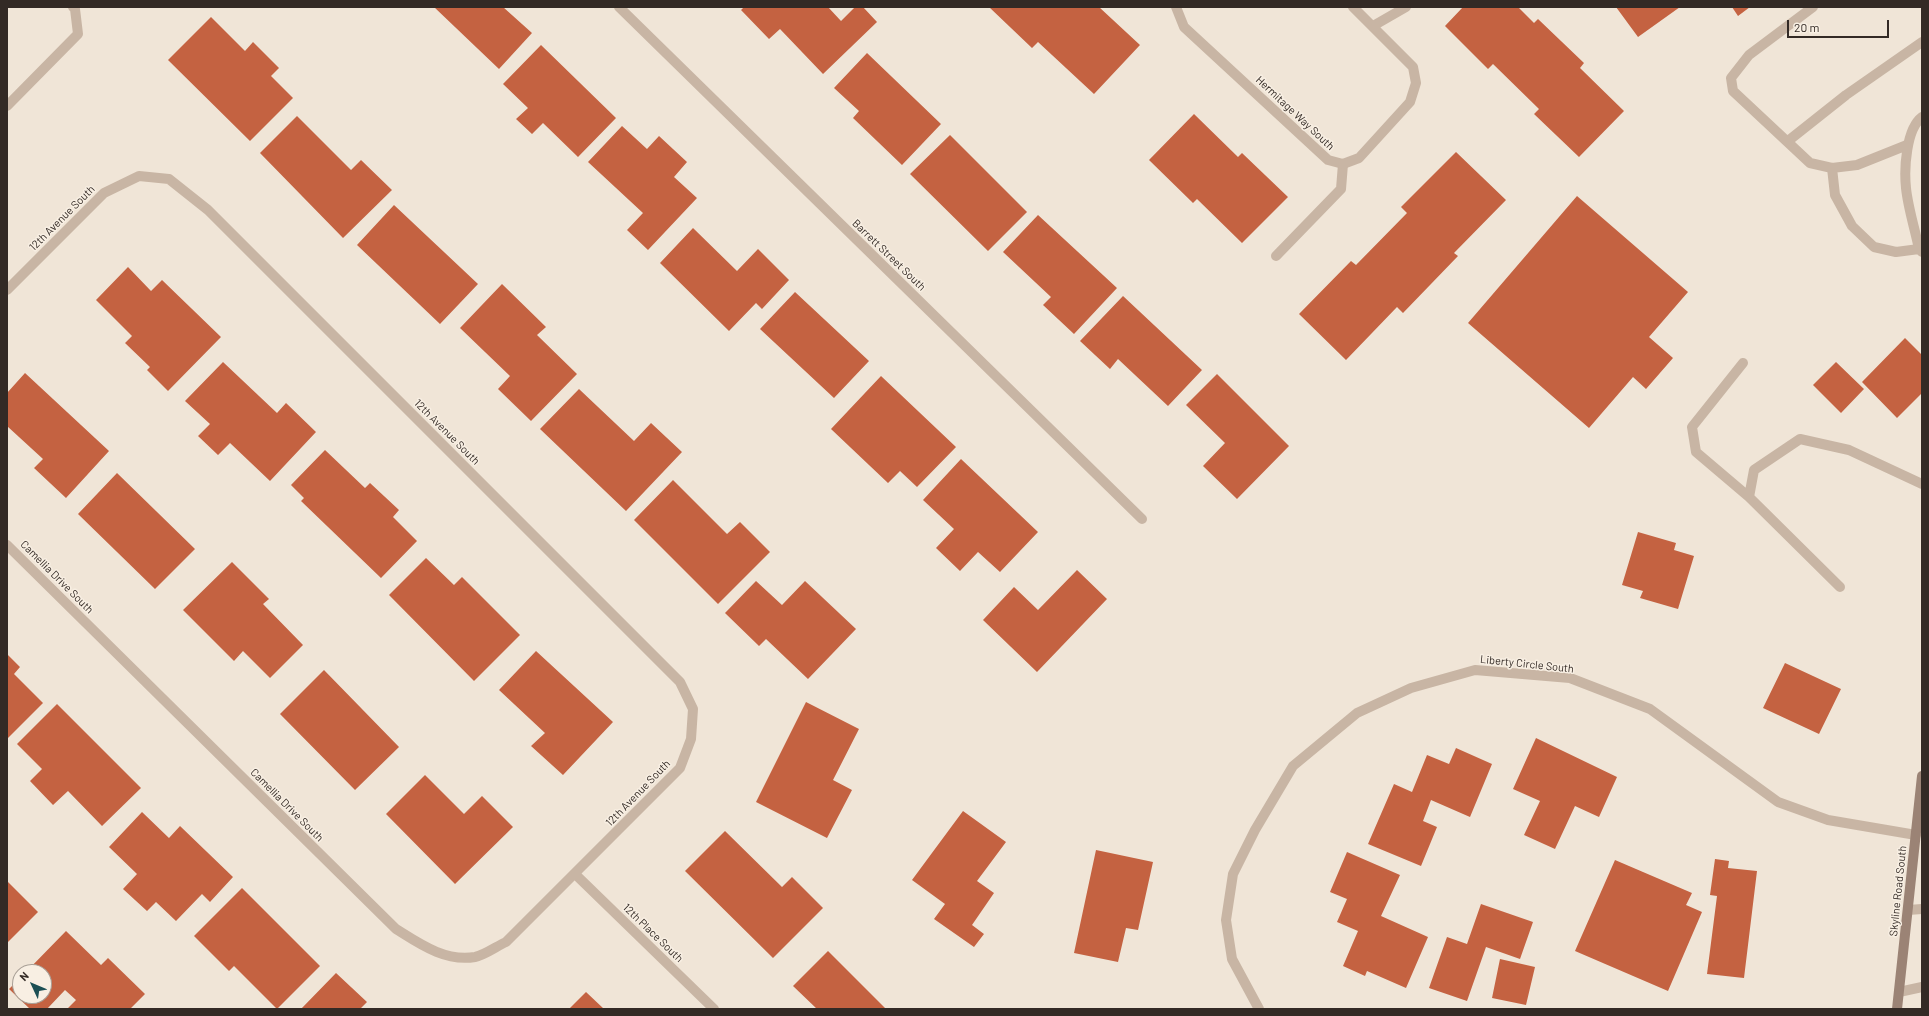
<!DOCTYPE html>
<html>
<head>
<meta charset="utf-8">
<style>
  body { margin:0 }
  #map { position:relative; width:1929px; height:1016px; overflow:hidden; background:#f0e5d7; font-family:Barlow,sans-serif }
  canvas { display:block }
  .frame { position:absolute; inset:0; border:8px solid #332a25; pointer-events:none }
  .north { position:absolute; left:12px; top:964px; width:40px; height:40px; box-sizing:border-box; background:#f8efe3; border:1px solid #a9a097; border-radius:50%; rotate:314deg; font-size:11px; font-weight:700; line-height:16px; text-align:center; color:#332a25 }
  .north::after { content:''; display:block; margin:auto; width:14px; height:18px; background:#1c4f54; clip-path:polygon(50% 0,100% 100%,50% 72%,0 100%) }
  .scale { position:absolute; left:1787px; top:20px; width:102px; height:18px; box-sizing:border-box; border:2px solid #332a25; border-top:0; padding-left:5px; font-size:12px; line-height:14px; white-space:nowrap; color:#332a25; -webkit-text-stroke:3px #f8efe3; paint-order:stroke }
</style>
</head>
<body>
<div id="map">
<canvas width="1929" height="1016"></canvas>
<div class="frame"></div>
<div class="north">N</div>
<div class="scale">20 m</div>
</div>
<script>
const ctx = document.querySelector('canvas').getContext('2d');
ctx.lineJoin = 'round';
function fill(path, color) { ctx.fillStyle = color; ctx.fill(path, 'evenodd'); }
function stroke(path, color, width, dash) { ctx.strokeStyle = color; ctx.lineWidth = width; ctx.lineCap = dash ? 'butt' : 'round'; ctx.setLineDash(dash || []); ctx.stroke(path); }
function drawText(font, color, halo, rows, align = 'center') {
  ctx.font = font + ' Barlow,sans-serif'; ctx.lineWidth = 3; ctx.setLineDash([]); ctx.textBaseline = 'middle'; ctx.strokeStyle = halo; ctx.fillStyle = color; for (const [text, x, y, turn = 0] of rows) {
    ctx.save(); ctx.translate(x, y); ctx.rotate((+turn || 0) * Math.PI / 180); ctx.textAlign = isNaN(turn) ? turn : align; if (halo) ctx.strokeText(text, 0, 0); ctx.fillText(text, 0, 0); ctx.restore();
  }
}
const building = new Path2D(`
  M434 7H503L532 33 499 69Z
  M744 7H828L841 21 855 7H863L877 22 823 74 780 29 769 39 741 10Z
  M989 7H1099L1140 45 1094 94 1038 42 1032 48Z
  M1463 7H1518L1534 23 1538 19 1584 63 1580 68 1624 111 1579 157 1534 114 1539 109 1493 64 1488 69 1445 26Z
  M1616 7H1680L1638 37Z
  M1732 7H1750L1738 16Z
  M211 17 245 51 253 42 279 68 271 76 293 98 250 141 168 60Z
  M541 45 616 118 578 157 543 123 532 134 516 119 528 108 503 84Z
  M867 53 941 124 902 165 853 118 859 111 834 88Z
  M1194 114 1238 157 1242 153 1288 197 1242 243 1197 199 1193 203 1149 160Z
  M297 116 351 170 361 160 392 190 343 238 260 153Z
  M622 126 647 149 659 136 687 162 674 177 697 198 648 250 627 230 643 213 588 162Z
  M950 135 1027 212 988 251 910 174Z
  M1456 152 1506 200 1454 253 1458 256 1403 313 1397 307 1346 360 1299 314 1351 261 1356 265 1407 213 1401 207Z
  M1577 196 1688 292 1649 337 1673 358 1646 389 1633 377 1589 428 1468 323Z
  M394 205 478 284 440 324 357 245Z
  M1038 215 1117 288 1074 334 1043 305 1051 297 1003 252Z
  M693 228 737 271 758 249 789 280 762 309 756 303 729 331 660 263Z
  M128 267 151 291 162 280 221 337 168 391 147 370 150 367 125 343 132 336 96 300Z
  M502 284 546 327 537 335 577 374 531 421 498 389 510 376 460 328Z
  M795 292 869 361 834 398 760 329Z
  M1123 296 1202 370 1168 406 1118 359 1110 369 1080 341Z
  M1905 338 1922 355V393L1897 418 1862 382Z
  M223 362 277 413 286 403 316 432 270 481 230 443 218 455 198 436 210 424 185 401Z
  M1836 362 1864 389 1841 413 1813 385Z
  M25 373 109 451 66 498 34 468 43 459 7 426V393Z
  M1217 374 1289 446 1237 499 1203 466 1225 443 1186 405Z
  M881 376 956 447 917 487 900 471 888 483 831 429Z
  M579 389 634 441 651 423 682 452 626 511 540 429Z
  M325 450 365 488 370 483 399 510 393 517 417 541 381 578 301 501 304 498 291 485Z
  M961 459 1038 532 1000 572 978 552 960 571 936 548 954 529 923 500Z
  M117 473 195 549 155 589 78 514Z
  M673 480 727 534 740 522 770 552 718 604 634 520Z
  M1638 532 1676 543 1674 550 1694 556 1678 609 1640 598 1643 591 1622 585Z
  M426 558 454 585 462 577 520 635 474 681 389 595Z
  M232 562 269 599 263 604 303 645 270 678 243 651 234 661 183 610Z
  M1077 570 1107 599 1037 672 983 620 1014 587 1038 610Z
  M756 581 782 605 805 581 856 629 808 679 766 639 759 646 725 613Z
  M536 651 613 722 563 775 531 746 545 733 499 690Z
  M7 654 20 667 14 674 43 703 7 739Z
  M1785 663 1841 689 1819 734 1763 708Z
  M324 670 399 747 355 790 280 714Z
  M806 702 859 729 833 780 852 790 827 838 756 802Z
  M57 704 141 788 102 826 68 791 53 805 30 781 42 769 17 744Z
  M1536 738 1617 777 1599 817 1575 806 1555 849 1524 835 1540 801 1513 789Z
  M1456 748 1492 764 1470 817 1431 800 1423 821 1437 827 1421 866 1368 844 1394 784 1412 792 1427 755 1449 764Z
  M425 775 464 814 482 796 513 827 455 884 386 814Z
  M963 811 1006 842 977 881 994 893 972 925 984 934 974 947 934 919 945 904 912 880Z
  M142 812 169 838 180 826 233 877 210 902 202 894 176 921 156 902 147 911 123 889 137 874 109 847Z
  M725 831 782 887 792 877 823 908 773 958 685 871Z
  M1096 850 1153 862 1138 930 1126 928 1118 962 1074 953Z
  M1347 852 1400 875 1381 916 1428 937 1406 988 1367 971 1365 976 1343 966 1358 931 1337 922 1347 899 1330 892Z
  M1715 859 1729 861 1728 868 1757 871 1744 978 1707 974 1717 896 1710 895Z
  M1615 860 1692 893 1686 905 1702 912 1668 991 1575 951Z
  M7 881 38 912 7 943Z
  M242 888 320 966 277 1009 234 966 229 971 194 936Z
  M1481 904 1533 922 1520 959 1486 947 1467 1001 1429 988 1447 937 1467 944Z
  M66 931 101 965 108 958 145 994 130 1009H67L76 1000 65 990 47 1009H30L9 989 20 978V996H44V972H26Z
  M828 951 886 1009H817L793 986Z
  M1500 959 1535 967 1526 1005 1492 998Z
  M336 973 367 1002 360 1009H301Z
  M586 992 604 1009H569Z`);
const service = new Path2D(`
  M1813 7 1749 55 1731 78 1733 91 1810 163 1832 168 1857 165 1907 145
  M7 106 78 34 75 9 73 7
  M1922 117C1906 129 1904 169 1906 188 1908 208 1915 229 1919 249L1922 252
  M1788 141 1846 95 1922 42
  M1832 168 1835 195 1852 226 1874 247 1896 252 1919 249
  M1276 256 1341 189 1343 164
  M1743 363 1692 427 1696 452 1749 497
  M1840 587 1749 497 1754 470 1800 439 1849 450 1922 484
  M1908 910 1922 909
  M1899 992 1922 987`);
const minor = new Path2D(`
  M619 7 1142 519
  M1176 7 1184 27 1328 160 1343 164 1359 158 1410 102 1416 83 1413 67 1353 7
  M1373 26 1406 7
  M7 290 104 193 139 176 169 179 208 210 680 682 693 709 691 739 680 768 506 942C497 946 485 955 475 957 445 962 420 944 396 929L7 545
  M575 874 714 1009
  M1259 1009 1232 959 1226 920 1233 874 1255 830 1293 766 1357 713 1411 688 1475 670 1570 678 1650 709 1778 802 1828 820 1916 835`);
const secondary = new Path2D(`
  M1897 1009 1922 776`);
const streetNames = [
  ["Hermitage Way South",1295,113,43],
  ["12th Avenue South",62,218,-45],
  ["Barrett Street South",889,255,44],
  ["12th Avenue South",447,432,45],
  ["Camellia Drive South",57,577,45],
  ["Liberty Circle South",1527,664,6],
  ["12th Avenue South",638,793,-46],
  ["Camellia Drive South",287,805,45],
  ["Skyline Road South",1898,891,-84],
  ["12th Place South",653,933,44]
];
fill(building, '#c46241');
stroke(service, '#c8b5a4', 10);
stroke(minor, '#c8b5a4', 10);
stroke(secondary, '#9b8375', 10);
drawText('11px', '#332a25', '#f8efe3', streetNames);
</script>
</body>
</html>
